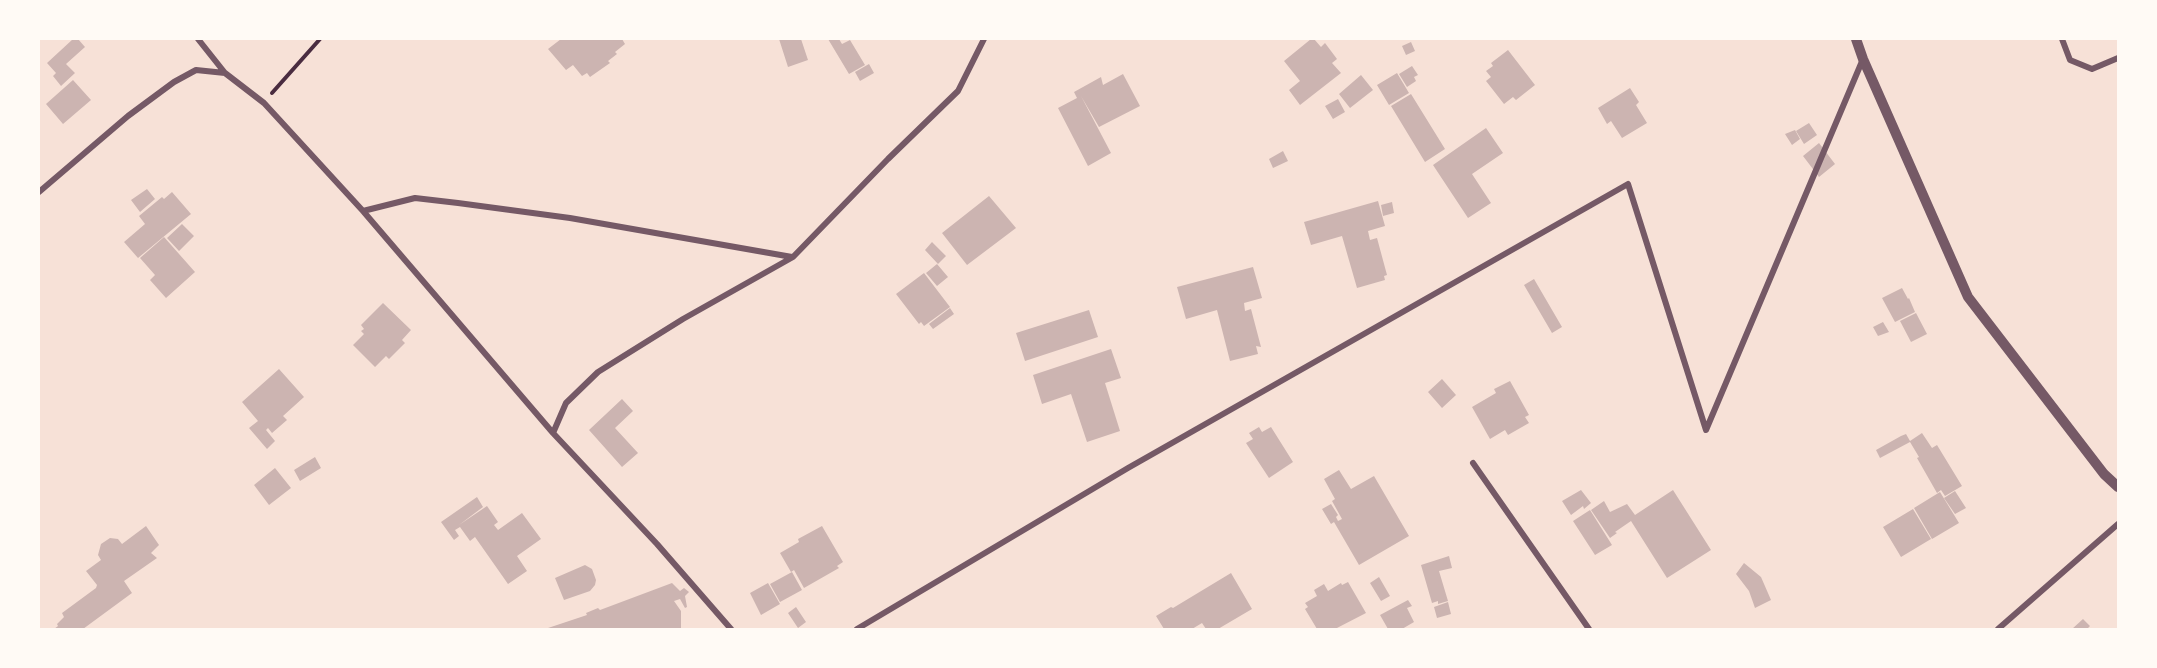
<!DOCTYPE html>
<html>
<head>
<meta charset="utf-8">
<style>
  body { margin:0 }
  #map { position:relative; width:2157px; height:668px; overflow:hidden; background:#f7e1d7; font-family:Inter,sans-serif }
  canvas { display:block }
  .frame { position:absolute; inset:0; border:40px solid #fffaf5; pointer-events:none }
</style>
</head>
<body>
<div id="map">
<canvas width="2157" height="668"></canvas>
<div class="frame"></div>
</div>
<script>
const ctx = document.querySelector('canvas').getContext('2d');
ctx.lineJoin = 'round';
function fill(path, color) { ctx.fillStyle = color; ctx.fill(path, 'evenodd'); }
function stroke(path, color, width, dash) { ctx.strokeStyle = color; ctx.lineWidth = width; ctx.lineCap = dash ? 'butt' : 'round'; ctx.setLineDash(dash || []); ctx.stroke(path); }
const building = new Path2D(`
  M73 39H78L85 47 66 64 75 73 61 86 53 76 56 73 47 63Z
  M561 39H622L625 44 615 52 617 54 608 61 610 63 590 77 587 73 582 76 573 65 566 70 548 49Z
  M779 39H801L808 60 788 67Z
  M828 39H839L842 44 850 40 865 65 849 74Z
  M1311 39H1314L1321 47 1325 43 1337 59 1332 63 1341 73 1300 105 1289 90 1300 81 1284 61Z
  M1411 42 1415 51 1406 55 1402 46Z
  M1508 50 1535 85 1516 100 1513 97 1504 104 1486 81 1491 77 1486 71 1493 66 1491 63Z
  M869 64 874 73 860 81 855 72Z
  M1412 66 1418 75 1414 77 1416 81 1407 87 1399 74Z
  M1397 73 1409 93 1389 105 1377 85Z
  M1123 74 1140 106 1099 127 1081 96 1111 153 1088 166 1058 108 1077 98 1074 92 1101 77 1103 85Z
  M1361 75 1373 90 1350 108 1339 94Z
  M73 80 91 100 63 124 46 104Z
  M1630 88 1639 102 1636 105 1647 123 1622 138 1611 121 1607 124 1598 108Z
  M1411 94 1445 149 1425 162 1391 106Z
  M1338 99 1345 112 1333 119 1325 106Z
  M1809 123 1817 135 1804 144 1796 131Z
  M1486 128 1503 153 1472 174 1491 203 1468 218 1433 165Z
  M1795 130 1800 139 1792 145 1785 134Z
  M1819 143 1835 164 1819 177 1803 156Z
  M1283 151 1288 161 1273 168 1269 159Z
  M147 189 155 199 140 212 131 200Z
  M172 192 191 214 138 258 124 242 145 224 139 216 162 197 164 199Z
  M989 196 1016 228 967 265 942 233Z
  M1378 201 1385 226 1368 231 1370 240 1377 238 1387 275 1384 276 1385 280 1357 288 1342 236 1311 245 1304 222Z
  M1392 202 1394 213 1383 216 1381 205Z
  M182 224 194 236 179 251 167 238Z
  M164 237 195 272 166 298 150 280 155 275 140 258Z
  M932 242 946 256 938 264 925 250Z
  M937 264 948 277 937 286 926 273Z
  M1253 267 1262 298 1244 303 1245 311 1251 309 1261 347 1256 346 1258 354 1230 361 1217 310 1186 319 1177 287Z
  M924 273 950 307 924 326 921 322 919 324 896 294Z
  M1534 279 1562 327 1552 333 1524 285Z
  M1902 288 1908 299 1909 298 1915 312 1895 322 1882 298Z
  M383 303 411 330 402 340 405 343 389 359 386 356 375 367 353 345 364 334 361 331 364 329 361 325Z
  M950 308 954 314 933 329 929 324Z
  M1089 310 1098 337 1025 361 1016 333Z
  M1916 313 1927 334 1911 342 1900 321Z
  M1883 322 1889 332 1878 336 1873 327Z
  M1111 349 1121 378 1105 383 1120 431 1087 442 1071 394 1042 404 1033 375Z
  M279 369 304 397 283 416 287 420 272 433 268 428 266 430 275 441 267 449 249 428 258 421 242 402Z
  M1442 379 1456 395 1442 408 1428 392Z
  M1510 381 1529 415 1525 417 1529 423 1508 435 1505 430 1490 439 1472 407 1496 393 1494 389Z
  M622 399 633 411 615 428 638 453 622 467 589 430Z
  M1259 427 1262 432 1271 427 1293 462 1269 478 1246 443 1253 439 1249 433Z
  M1922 433 1932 448 1937 445 1962 486 1945 496 1941 490 1937 493 1917 458 1919 457 1910 442 1880 458 1876 450 1901 436 1906 434 1910 441Z
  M315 457 321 468 300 481 294 470Z
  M275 468 291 488 269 505 254 485Z
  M1339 470 1351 489 1374 476 1409 536 1359 565 1334 522 1331 524 1322 509 1331 504 1338 515 1336 517 1338 521 1342 519 1332 501 1335 499 1324 479Z
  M1581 490 1591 503 1584 509 1583 506 1571 515 1562 501Z
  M1673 490 1711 550 1667 578 1631 521 1615 532 1617 533 1610 538 1591 510 1604 501 1610 512 1627 504 1635 515Z
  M1955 491 1966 508 1955 514 1944 498Z
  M1940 492 1959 523 1932 539 1914 508Z
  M477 497 483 507 459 525 487 506 498 522 494 525 498 530 522 513 541 539 517 556 527 571 508 584 475 537 470 541 460 527 455 530 459 536 454 540 441 522Z
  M1913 509 1931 539 1901 557 1883 527Z
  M1590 510 1612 545 1595 555 1573 521Z
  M146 526 159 545 151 553 157 558 124 581 132 593 83 629H54L58 626 57 624 64 617 62 613 96 588 97 585 86 571 101 560 98 555 101 544 110 538 118 539 122 544Z
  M822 526 843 562 837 566 839 568 804 588 794 570 791 572 780 553 799 542 798 539Z
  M1449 556 1452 568 1439 571 1448 601 1438 604V601L1432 603 1421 565Z
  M1744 563 1761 577 1771 600 1755 608 1749 591 1736 574Z
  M585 565 592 569 596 580 595 585 590 591 564 600 555 578Z
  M792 572 802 590 780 602 770 584Z
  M1231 573 1252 609 1218 629H1206L1202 623 1192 629H1164L1156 616 1171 607 1173 608Z
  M1379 577 1390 596 1381 601 1370 583Z
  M1348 582 1366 613 1335 629H1317L1305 609 1308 607 1305 603 1317 596 1314 590 1324 584 1328 591 1341 583 1342 585Z
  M672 583 680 591 684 588 689 592 685 596 687 607 685 608 680 599 674 601 681 611V629H545L587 615 586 613 598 608 600 610Z
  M768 583 780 604 761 615 750 593Z
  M1408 600 1412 606 1407 608 1414 622 1402 629H1388L1380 615Z
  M1448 602 1451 614 1437 618 1434 607Z
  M796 607 806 622 798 628 788 613Z
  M2083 619 2090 626 2087 629H2072Z`);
const path = new Path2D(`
  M272 93 320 39`);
const minor = new Path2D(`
  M198 39 225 73
  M2062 39 2070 60 2092 69 2118 58
  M39 192 128 116 174 82 196 70 225 73 264 103 363 211 553 433 657 544 731 629
  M363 211 415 198 458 203 570 218 792 257
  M553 433 566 403 598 372 683 319 793 257 888 159 958 91 984 39
  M1473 463 1589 629
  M857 629 1128 468 1628 184 1706 430 1863 59
  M1998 629 2118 524`);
const tertiary = new Path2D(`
  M1856 39 1863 59 1968 297 2104 474 2118 487`);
fill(building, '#ccb4b1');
stroke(path, '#4a2c40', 4);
stroke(minor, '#755966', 6);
stroke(tertiary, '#755966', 10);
</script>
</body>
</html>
